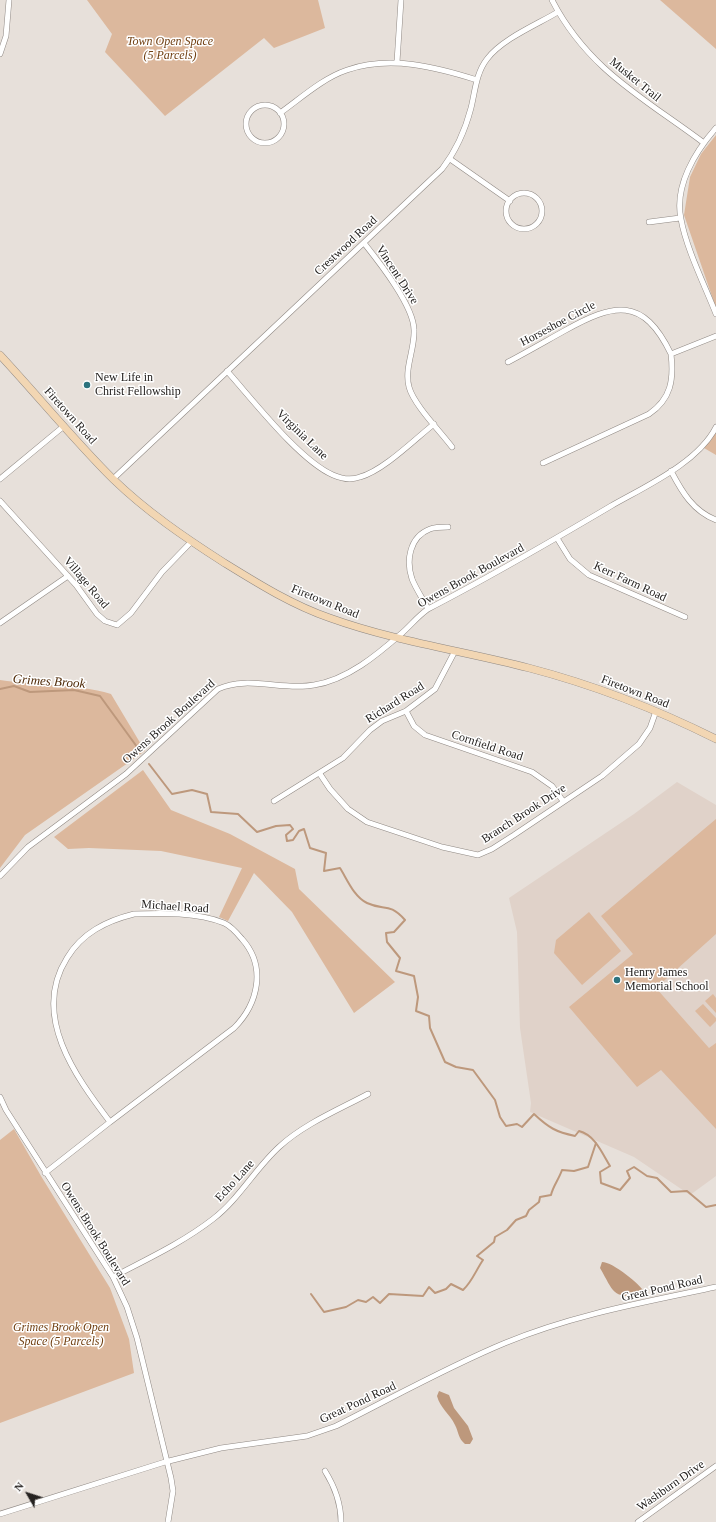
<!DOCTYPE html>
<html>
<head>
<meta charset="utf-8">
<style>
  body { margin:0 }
  #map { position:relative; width:716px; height:1522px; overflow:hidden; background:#e7e0da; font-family:"Times New Roman",serif }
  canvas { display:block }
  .north { position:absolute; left:8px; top:1474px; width:40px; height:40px; -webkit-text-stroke:3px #fff; paint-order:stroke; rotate:309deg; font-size:11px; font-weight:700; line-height:16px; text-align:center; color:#252220 }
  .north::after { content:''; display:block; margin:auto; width:14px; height:18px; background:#252220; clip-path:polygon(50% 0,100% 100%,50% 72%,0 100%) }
</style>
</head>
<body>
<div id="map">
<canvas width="716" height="1522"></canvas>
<div class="north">N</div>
</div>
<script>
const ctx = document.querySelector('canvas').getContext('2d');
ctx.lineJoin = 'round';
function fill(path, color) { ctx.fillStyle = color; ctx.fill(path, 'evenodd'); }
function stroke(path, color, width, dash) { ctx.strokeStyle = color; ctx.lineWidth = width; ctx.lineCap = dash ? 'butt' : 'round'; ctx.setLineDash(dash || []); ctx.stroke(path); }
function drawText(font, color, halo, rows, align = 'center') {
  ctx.font = font + ' "Times New Roman",serif'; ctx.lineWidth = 3; ctx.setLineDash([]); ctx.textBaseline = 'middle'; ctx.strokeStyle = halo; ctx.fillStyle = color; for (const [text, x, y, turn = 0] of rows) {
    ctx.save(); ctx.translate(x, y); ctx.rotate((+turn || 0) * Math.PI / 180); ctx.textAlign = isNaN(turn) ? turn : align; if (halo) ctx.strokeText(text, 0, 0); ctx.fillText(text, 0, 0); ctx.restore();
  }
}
const built = new Path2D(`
  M677 782 716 805V1176L690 1195 634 1157 530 1112 531 1103 520 1028 517 932 509 898 634 814Z`);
const green = new Path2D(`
  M87 0H318L325 28 274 48 264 38 165 116 105 52 112 34Z
  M660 0H716V49Z
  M716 135V308L684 215 690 177 701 154Z
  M716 432V455L704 448Z
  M0 680C37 686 75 683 111 694L145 751 25 835 0 868Z
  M143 770 171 810 230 834 295 869 299 889 395 982 354 1013 292 912 254 873 228 921 219 917 242 868 161 851 89 848 68 849 54 837Z
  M716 819V934L656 988 709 1048 716 1043V1129L661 1070 637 1087 569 1007 633 954 601 916Z
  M589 912 621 951 582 985 554 953 556 940Z
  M713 994 716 998V1013L705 1001Z
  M703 1004 716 1018V1021L710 1027 695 1011Z
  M14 1129 41 1176 110 1288 129 1339 134 1373 0 1423V1140Z`);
const water = new Path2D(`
  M602 1262C613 1262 640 1284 645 1293L641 1297C611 1297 614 1292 600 1268Z
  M439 1391 449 1395 454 1408 468 1426 473 1439 470 1444H465C458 1438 459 1433 455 1425 450 1414 440 1408 437 1396Z`);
const stream = new Path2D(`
  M0 689 14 686 30 692 74 690 100 696 140 751
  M149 764 172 794 192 790 207 794 211 812 238 814 257 832 276 826 290 825 293 829 286 835 287 841 293 840 299 831 304 829 310 848 326 853 324 871 340 868C347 879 354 897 367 903 384 911 389 902 405 920L394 932 386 933 387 942 400 958 396 971 414 976 418 997 416 1011 429 1016 430 1028 445 1062 456 1067 473 1070 495 1100 500 1117 506 1126 517 1124 522 1127 534 1114C549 1128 556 1132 575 1136L579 1131C595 1135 602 1153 610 1166L600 1172 601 1183 620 1190 630 1178 627 1171 634 1167 647 1176 657 1178 671 1192 687 1191 706 1207 716 1205
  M311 1294 324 1312 346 1307 358 1300 366 1302 373 1297 380 1303 389 1294 423 1296 429 1287 435 1293 446 1289 451 1284 463 1290C472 1282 476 1270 483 1260L477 1256 494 1242 495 1237 507 1230 516 1220 526 1216 529 1210 539 1202 540 1197 551 1195C553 1186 559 1179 562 1170L574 1171 588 1167 596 1143`);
const street = new Path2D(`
  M552 0C588 70 644 98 704 143
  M0 54 6 36 9 0
  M397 62 401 0
  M246 124a19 19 0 1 1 38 0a19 19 0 1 1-38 0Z
  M280 113C301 98 323 78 347 70 390 55 436 67 477 80
  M716 128C695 152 674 186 681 219 686 248 705 286 716 314
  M450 159 510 201
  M506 211a18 18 0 1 1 36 0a18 18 0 1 1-36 0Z
  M649 222 680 218
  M364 243C379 262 414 306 414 330 415 349 404 368 409 387 414 405 440 431 452 447
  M508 362C527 352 546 341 564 331 614 303 643 296 671 354L716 336
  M227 371C253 400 299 460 333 475 342 479 352 480 360 477 383 471 415 439 434 424
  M543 463 649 414C671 399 674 380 671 354
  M671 471C682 492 693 511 716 520
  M0 479 64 426
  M113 479 442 169C456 151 465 131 471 108 475 92 476 73 487 59 502 39 536 25 558 12
  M0 501 76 585 97 614 105 621 117 625 131 613 162 572 191 542
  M557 538 570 559 589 575 685 617
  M428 609C423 599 416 589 412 579 406 561 409 537 430 529 435 527 442 527 448 527
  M0 623 68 576
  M406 711 414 726 425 735 532 772 552 786 563 801
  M320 774 330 789 348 809 367 822 442 847 478 855 492 849 514 835 602 776 639 744 650 728 656 711
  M274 801 343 758 370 730 382 721 406 711 435 689 455 651
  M0 876 28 847 126 774 218 689C248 675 282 691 314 685 347 680 377 655 402 633 411 625 418 616 428 609 490 577 550 542 611 506 644 487 698 463 716 427
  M134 914C162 913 197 912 224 923 231 926 237 933 242 939 267 967 258 1004 234 1028L110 1122C75 1076 31 1015 67 958 82 933 106 921 134 914Z
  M0 1097 6 1110 113 1277 127 1307 137 1338 171 1478 173 1491 168 1522
  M45 1173 110 1122
  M113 1277C147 1259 182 1243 213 1219 239 1199 255 1169 279 1147 304 1124 338 1110 368 1094
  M325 1471C335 1487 341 1503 341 1522
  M0 1514 165 1462 221 1448 307 1436 336 1426C392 1398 447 1367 505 1343 572 1315 645 1302 716 1287
  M638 1522 716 1466`);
const secondary = new Path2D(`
  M0 355C38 396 73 439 113 479 146 511 184 537 223 562 257 583 292 605 330 618 394 641 463 651 529 668 594 685 656 709 716 739`);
const markers = [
  [87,385,4,"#2c737e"],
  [617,980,4,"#2c737e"]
];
const parkNames = [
  ["Town Open Space",170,42],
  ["(5 Parcels)",170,56],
  ["Grimes Brook Open",61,1328],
  ["Space (5 Parcels)",61,1342]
];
const streetNames = [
  ["Musket Trail",635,80,39],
  ["Crestwood Road",346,246,-43],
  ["Vincent Drive",397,275,57],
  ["Horseshoe Circle",558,324,-28],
  ["Firetown Road",70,416,48],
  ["Virginia Lane",302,435,44],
  ["Owens Brook Boulevard",471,576,-29],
  ["Kerr Farm Road",630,582,25],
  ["Village Road",86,583,50],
  ["Firetown Road",325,602,22],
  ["Firetown Road",635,692,21],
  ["Richard Road",395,703,-32],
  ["Owens Brook Boulevard",169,722,-42],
  ["Cornfield Road",487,746,18],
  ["Branch Brook Drive",524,814,-33],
  ["Michael Road",175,907,4],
  ["Echo Lane",235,1181,-48],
  ["Owens Brook Boulevard",95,1234,58],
  ["Great Pond Road",662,1289,-13],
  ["Great Pond Road",358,1403,-25],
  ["Washburn Drive",671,1486,-35]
];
const poiNames = [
  ["New Life in",95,378],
  ["Christ Fellowship",95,392],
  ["Henry James",625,973],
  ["Memorial School",625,987]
];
const waterNames = [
  ["Grimes Brook",49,682,4]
];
fill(built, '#e0d2c9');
fill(green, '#dcb89d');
fill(water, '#bd987c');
stroke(stream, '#bd987c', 2);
stroke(street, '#8f8883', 6);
stroke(secondary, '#8f8883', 8);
stroke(street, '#fff', 5);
stroke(secondary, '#f2d6b3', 7);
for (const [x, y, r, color] of markers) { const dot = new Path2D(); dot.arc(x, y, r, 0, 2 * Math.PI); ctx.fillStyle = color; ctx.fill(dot); stroke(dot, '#fff', 1.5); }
drawText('italic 12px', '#703f11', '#fff', parkNames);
drawText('12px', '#252220', '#fff', streetNames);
drawText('12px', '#252220', '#fff', poiNames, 'left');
drawText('italic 13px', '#4f2a07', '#fff', waterNames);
</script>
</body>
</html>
